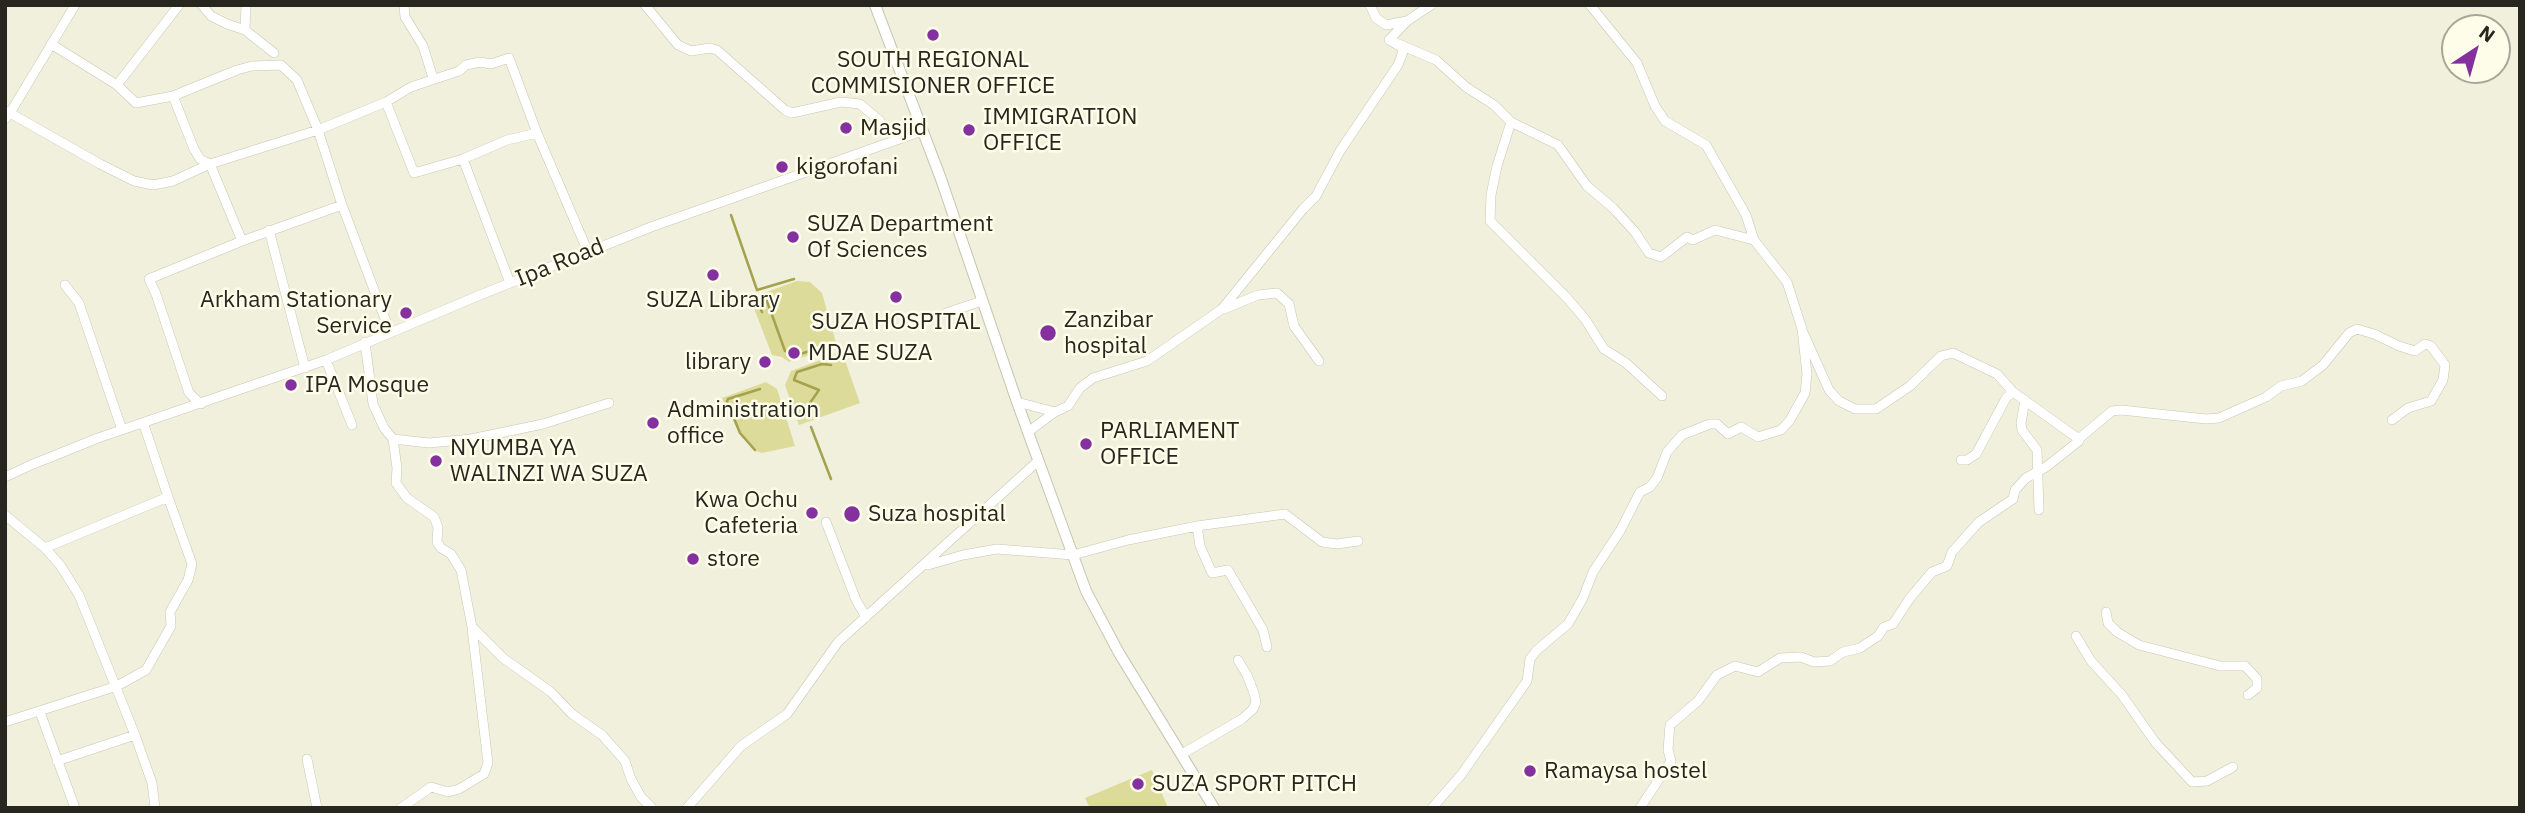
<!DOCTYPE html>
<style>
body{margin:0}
#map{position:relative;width:2525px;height:813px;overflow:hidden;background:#f0f0dc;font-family:"IBM Plex Sans",sans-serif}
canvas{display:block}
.frame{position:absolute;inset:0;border:7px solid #272720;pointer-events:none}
.north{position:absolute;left:2441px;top:14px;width:70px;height:70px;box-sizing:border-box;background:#fdfde9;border:2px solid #a7a799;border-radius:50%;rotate:36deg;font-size:19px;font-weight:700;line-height:28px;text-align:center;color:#272720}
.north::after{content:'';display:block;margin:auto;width:24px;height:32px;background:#85309f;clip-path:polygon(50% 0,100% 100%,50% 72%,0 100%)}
</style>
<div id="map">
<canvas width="2525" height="813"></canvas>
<div class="frame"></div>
<div class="north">N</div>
</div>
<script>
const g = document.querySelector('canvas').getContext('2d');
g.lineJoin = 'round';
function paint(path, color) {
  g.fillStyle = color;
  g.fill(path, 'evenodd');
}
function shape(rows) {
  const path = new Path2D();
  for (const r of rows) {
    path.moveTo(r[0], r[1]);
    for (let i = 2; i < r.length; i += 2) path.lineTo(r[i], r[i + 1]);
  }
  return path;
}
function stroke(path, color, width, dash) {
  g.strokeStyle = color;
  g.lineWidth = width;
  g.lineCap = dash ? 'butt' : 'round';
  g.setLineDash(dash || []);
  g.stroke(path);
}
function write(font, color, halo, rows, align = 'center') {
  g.font = font + ' "IBM Plex Sans",sans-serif';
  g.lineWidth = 5;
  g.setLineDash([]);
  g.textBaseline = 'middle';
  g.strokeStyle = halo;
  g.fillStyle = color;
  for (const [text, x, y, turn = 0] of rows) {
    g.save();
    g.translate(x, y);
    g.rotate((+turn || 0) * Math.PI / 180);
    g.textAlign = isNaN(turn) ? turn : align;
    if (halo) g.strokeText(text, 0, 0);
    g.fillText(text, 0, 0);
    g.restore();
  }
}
const green = shape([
 [797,281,810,282,822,293,837,346,789,362,782,357,772,355,750,298],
 [842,352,860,403,799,425,785,385,791,371],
 [766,382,777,389,795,446,762,453,753,450,739,433,722,398],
 [1152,770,1168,808,1090,808,1085,798]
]);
const stream = shape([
 [731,215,757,290,794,279],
 [762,312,759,305,767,301,785,351,794,356,829,345],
 [808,418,805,410,819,390,794,380,795,377,797,372,822,364,831,365],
 [811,427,831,479],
 [755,450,740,433,727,401,728,399,760,389]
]);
const minor = shape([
 [179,5,117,85,136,103,173,96,237,70,252,66,281,65,297,80,318,130,386,102,411,87,459,71,466,65,480,62,491,64,509,58,537,133,588,252],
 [202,5,211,16,227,24,245,30],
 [246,5,245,30,274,53],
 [404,5,405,17,423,46,433,78],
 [645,5,678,45,691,51,710,48,717,50,785,110,792,113,841,102,860,104,880,121],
 [1370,5,1376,18,1386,25,1407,21],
 [1590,5,1637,63,1655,106,1665,121,1706,145,1746,215,1754,240],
 [1389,40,1436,60,1466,87,1494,105,1511,122,1558,145,1587,186,1613,208,1635,232,1649,253,1661,257,1687,237,1693,240,1715,230,1754,240,1787,282,1802,329,1807,374,1805,393,1790,420,1781,430,1758,437,1741,427,1728,434,1717,424,1710,424,1682,435,1667,452,1657,478,1650,487,1640,492,1620,531,1593,572,1583,598,1568,624,1537,650,1530,659,1527,681,1461,775,1432,808],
 [51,44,117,85],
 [173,96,194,149,200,159,210,164,242,241],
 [386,102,414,173,463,159,510,283],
 [7,111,10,113,75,5],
 [5,119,10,113,100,164,134,181,153,185,173,181,210,164,318,130,342,205,242,241,149,279,156,294,189,393,201,404],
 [1511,122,1497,166,1491,195,1490,221,1567,298,1585,319,1604,349,1626,363,1662,396],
 [463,159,507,140,537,133],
 [342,205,390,332],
 [269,230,305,368],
 [65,285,79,303,122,430],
 [1224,309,1258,295,1277,293,1289,304,1294,326,1319,361],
 [946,313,982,301],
 [1802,330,1829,390,1839,401,1855,409,1876,409,1910,386,1941,356,1953,353,1997,374,2013,392,2076,437,2081,437,2112,411,2121,410,2206,419,2219,418,2266,397,2281,386,2302,381,2323,365,2349,333,2357,329,2374,334,2399,346,2415,351,2425,344,2431,346,2445,365,2443,380,2431,401,2408,408,2392,420],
 [365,342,373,404,384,428,393,439,397,468,396,483,407,498,434,517,438,527,437,542,441,548,451,554,461,570,472,627,503,658,551,692,572,714,602,735,625,761,631,779,641,797,652,808],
 [326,360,352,425],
 [2025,400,2021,423,2022,430,2037,450,2039,510],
 [1017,402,1055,412,1068,406,1080,388,1093,378,1147,361,1222,309,1303,209,1316,196,1340,151,1398,65,1404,49,1389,40,1407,21,1431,5],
 [1028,432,1055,412],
 [393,439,429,443,471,439,543,424,609,403],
 [1961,460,1967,460,1976,454,2006,398,2013,392],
 [5,477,31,465,98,438,326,360,480,295,651,227,922,131],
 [5,515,45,548,60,565,79,595,135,735,152,783,155,808],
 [826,522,856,600,866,617],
 [1197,526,1200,546,1212,573,1228,570,1263,630,1267,647],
 [45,548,168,497,144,425],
 [928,565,963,555,997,549,1073,555,1128,540,1197,526,1285,514,1322,542,1337,544,1358,541],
 [2106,612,2108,623,2117,632,2139,645,2220,666,2245,666,2257,679,2257,688,2248,695],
 [2076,636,2091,661,2122,695,2155,742,2192,782,2207,781,2233,767],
 [40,712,75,808],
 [5,722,117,686,146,670,171,626,170,612,188,580,192,564,168,497],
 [1182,754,1242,719,1253,709,1256,702,1254,693,1247,675,1238,660],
 [307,759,317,808],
 [57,761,135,735],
 [401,808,431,787,448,792,459,789,484,774,488,763,472,628],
 [687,808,741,746,787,714,838,642,1038,461],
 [1640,808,1671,761,1668,750,1670,725,1698,701,1717,675,1735,666,1758,672,1780,658,1801,657,1814,662,1830,661,1843,652,1860,648,1878,636,1884,627,1893,624,1910,598,1932,572,1947,566,1952,552,1979,522,2013,499,2015,490,2026,478,2046,467,2079,441]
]);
const major = shape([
 [875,5,941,179,1017,402,1086,591,1119,653,1214,808]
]);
const markers = [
 [933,35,7,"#85309f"],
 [846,128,7,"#85309f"],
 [969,130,7,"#85309f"],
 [782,167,7,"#85309f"],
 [793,237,7,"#85309f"],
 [713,275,7,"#85309f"],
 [896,297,7,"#85309f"],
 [406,313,7,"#85309f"],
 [1048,333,9,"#85309f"],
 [794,353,7,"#85309f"],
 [765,362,7,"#85309f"],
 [291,385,7,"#85309f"],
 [653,423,7,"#85309f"],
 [1086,444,7,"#85309f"],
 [436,461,7,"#85309f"],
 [812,513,7,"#85309f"],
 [852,514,9,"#85309f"],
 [693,559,7,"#85309f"],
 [1530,771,7,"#85309f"],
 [1138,784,7,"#85309f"]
];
const poiNames = [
 ["SOUTH REGIONAL",933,60,"center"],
 ["COMMISIONER OFFICE",933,86,"center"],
 ["IMMIGRATION",983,117],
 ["OFFICE",983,143],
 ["Masjid",860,128],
 ["kigorofani",796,167],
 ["SUZA Department",807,224],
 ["Of Sciences",807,250],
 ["Arkham Stationary",392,300,"right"],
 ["Service",392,326,"right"],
 ["SUZA Library",713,300,"center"],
 ["Zanzibar",1064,320],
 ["hospital",1064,346],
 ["SUZA HOSPITAL",896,322,"center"],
 ["MDAE SUZA",808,353],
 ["library",751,362,"right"],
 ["IPA Mosque",305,385],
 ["Administration",667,410],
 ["office",667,436],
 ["PARLIAMENT",1100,431],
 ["OFFICE",1100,457],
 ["NYUMBA YA",450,448],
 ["WALINZI WA SUZA",450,474],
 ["Kwa Ochu",798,500,"right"],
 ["Cafeteria",798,526,"right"],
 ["Suza hospital",868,514],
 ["store",707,559],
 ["Ramaysa hostel",1544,771],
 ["SUZA SPORT PITCH",1152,784]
];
const streetNames = [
 ["Ipa Road",560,263,-22]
];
paint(green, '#dcdb99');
stroke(stream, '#a5a24e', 2.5);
stroke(minor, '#c7c7b4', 10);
stroke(major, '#c7c7b4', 12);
stroke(minor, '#fff', 9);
stroke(major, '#fff', 10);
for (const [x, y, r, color] of markers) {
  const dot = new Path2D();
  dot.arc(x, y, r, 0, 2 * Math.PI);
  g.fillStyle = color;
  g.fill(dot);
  stroke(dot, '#fdfde9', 2.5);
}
write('23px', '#272720', '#fdfde9', poiNames, 'left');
write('23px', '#272720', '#fdfde9', streetNames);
</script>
